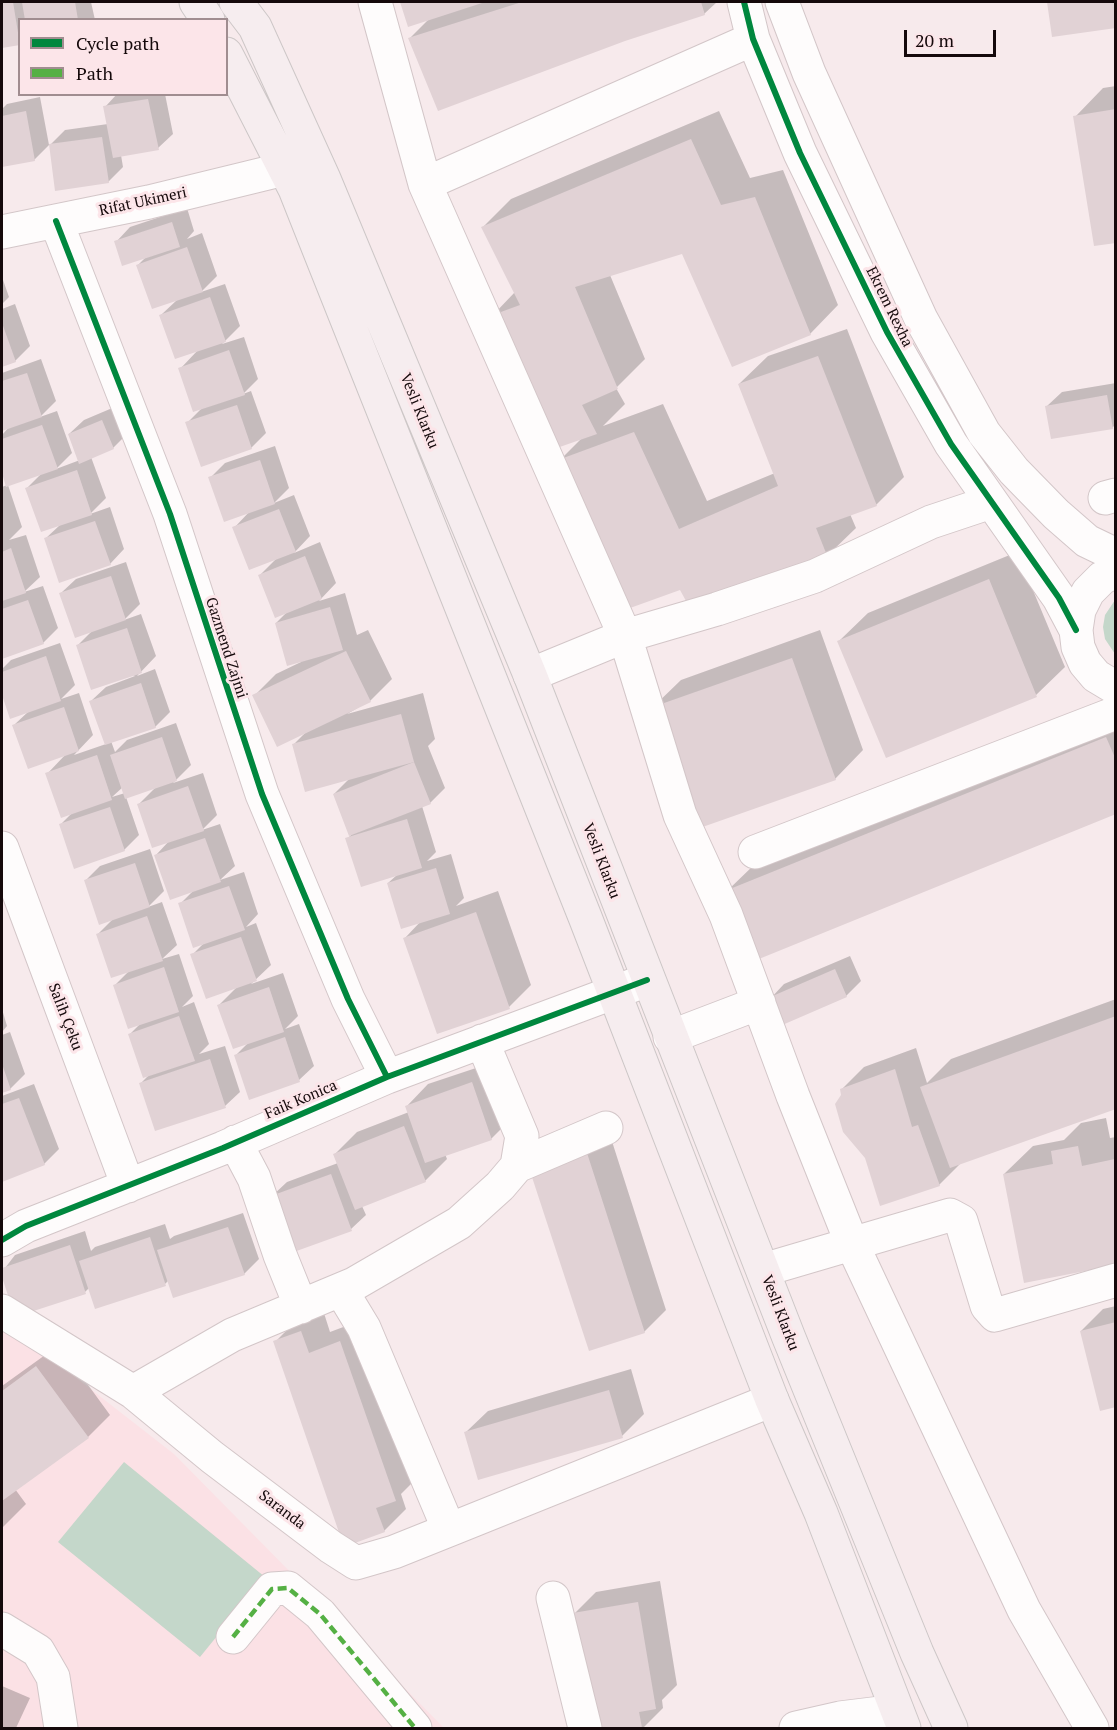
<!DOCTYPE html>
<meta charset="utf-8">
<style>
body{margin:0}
#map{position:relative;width:1117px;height:1730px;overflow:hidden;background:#f7eaec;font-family:"PT Serif",serif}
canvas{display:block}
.frame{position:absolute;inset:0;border:3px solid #15090b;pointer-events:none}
.legend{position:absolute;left:18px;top:18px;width:210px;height:78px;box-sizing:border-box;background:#fce5e9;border:2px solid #a08d90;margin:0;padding:8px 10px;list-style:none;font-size:18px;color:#15090b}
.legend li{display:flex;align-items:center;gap:12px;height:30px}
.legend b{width:30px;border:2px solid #a08d90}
.scale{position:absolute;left:904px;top:30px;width:92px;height:27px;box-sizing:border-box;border:3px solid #15090b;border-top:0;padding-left:8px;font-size:18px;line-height:21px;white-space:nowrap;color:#15090b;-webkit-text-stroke:4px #fce5e9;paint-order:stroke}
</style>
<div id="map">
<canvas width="1117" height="1730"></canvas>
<div class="frame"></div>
<ul class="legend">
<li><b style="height:8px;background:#00873e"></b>Cycle path</li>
<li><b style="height:8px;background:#55b044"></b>Path</li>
</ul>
<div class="scale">20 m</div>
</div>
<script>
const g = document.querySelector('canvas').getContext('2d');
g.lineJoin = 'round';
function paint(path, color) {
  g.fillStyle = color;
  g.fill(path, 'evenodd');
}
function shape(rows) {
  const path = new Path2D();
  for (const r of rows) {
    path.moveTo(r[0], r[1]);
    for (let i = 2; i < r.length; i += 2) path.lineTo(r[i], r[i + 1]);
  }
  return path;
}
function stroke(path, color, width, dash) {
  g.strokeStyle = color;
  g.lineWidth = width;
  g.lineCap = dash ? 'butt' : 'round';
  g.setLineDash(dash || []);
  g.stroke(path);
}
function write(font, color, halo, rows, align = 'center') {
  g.font = font + ' "PT Serif",serif';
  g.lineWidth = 6;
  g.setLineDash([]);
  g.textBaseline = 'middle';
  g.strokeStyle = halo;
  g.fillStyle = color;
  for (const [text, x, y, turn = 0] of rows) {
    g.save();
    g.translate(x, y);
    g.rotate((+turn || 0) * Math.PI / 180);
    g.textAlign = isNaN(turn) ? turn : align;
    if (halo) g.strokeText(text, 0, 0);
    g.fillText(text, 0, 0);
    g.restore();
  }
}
const built = shape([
 [2,1320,174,1454,444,1728,2,1728]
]);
const green = shape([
 [1115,600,1115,654,1105,639,1103,627,1105,615],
 [124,1462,265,1577,200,1657,58,1542]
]);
const shadow = shape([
 [2,2,91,2,95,20,20,20,20,43,2,46],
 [402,2,717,2,704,14,410,38,430,18,409,25],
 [1049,2,1116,2,1116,26,1054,35],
 [1116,86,1116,241,1075,117,1103,88],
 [117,94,165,94,173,134,158,148,121,155,123,167,108,182,50,145,65,130,108,124,105,107],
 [40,97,49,145,34,160,2,166,2,109,7,104],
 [719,111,750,178,783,170,838,305,810,334,683,252,610,275,645,359,616,388,625,404,603,426,663,404,707,501,775,473,739,384,768,356,847,329,904,477,876,505,850,514,856,528,827,556,681,588,560,460,582,438,492,316,515,292,483,227,511,199],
 [187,208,194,231,187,239,202,233,217,276,201,292,225,284,240,326,222,344,244,337,258,379,243,394,251,391,266,433,251,448,187,423,202,408,180,369,198,350,161,315,178,299,138,265,146,257,116,242,130,227],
 [2,277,9,297,2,304],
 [15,304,30,346,15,361,2,365,2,309],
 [41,359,56,401,40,417,57,411,72,453,56,469,80,460,69,434,84,420,117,406,128,433,113,448,91,457,106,498,90,514,110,507,124,549,110,564,45,539,61,524,27,488,42,473,8,485,22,527,9,540,26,535,40,577,24,592,43,586,58,628,43,643,2,657,2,487,7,485,2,469,2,435,9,427,2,429,2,373],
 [1116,383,1116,424,1112,428,1047,406,1062,392],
 [275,446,289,488,274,503,294,495,310,536,294,553,320,542,336,583,319,601,345,593,357,635,368,630,392,679,370,701,347,714,423,693,435,739,428,746,445,788,430,803,422,806,436,852,427,861,451,854,464,898,456,906,498,891,531,985,509,1007,438,1032,405,938,421,921,388,883,398,874,347,839,351,835,334,794,351,777,293,745,306,732,254,696,276,674,301,662,276,623,288,611,260,575,277,558,234,528,250,511,210,478,225,463],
 [1017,552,1065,667,1036,695,839,641,868,613],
 [126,562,140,604,124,620,141,614,156,656,137,676,155,669,170,712,155,727,111,741,115,752,127,740,176,723,191,765,173,783,203,773,217,815,202,830,220,824,235,866,220,880,244,872,258,914,246,927,256,923,271,965,251,984,283,973,298,1016,285,1029,299,1024,314,1066,299,1080,235,1056,249,1042,219,1005,238,986,192,955,204,943,180,904,194,890,156,855,170,840,139,804,156,787,126,797,139,835,124,850,60,825,73,812,47,774,66,754,14,725,29,711,11,717,2,690,2,669,11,660,60,643,75,685,61,699,79,693,93,735,74,755,106,744,91,701,106,687,135,676,77,646,93,630,61,593,76,579],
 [123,787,125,793,112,797],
 [820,630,863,750,835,779,652,708,681,680],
 [1116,717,1116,813,727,891,756,863],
 [150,849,164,891,148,907,162,902,177,945,162,959,179,954,193,996,182,1007,194,1002,209,1044,199,1054,225,1046,240,1092,225,1106,141,1083,149,1075,130,1034,141,1023,115,985,130,970,98,934,114,918,85,881,100,866],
 [850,956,861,981,846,996,770,999,784,984],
 [1116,999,1116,1107,962,1162,939,1185,866,1158,842,1089,864,1067,916,1048,927,1083,951,1059],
 [2,1009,7,1026,2,1032],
 [10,1032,25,1074,10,1089,2,1091,2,1035],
 [494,1062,513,1117,491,1139,445,1154,447,1159,425,1181,362,1206,366,1215,351,1229,272,1196,287,1182,338,1163,335,1154,357,1132,409,1112,407,1106,428,1084],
 [34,1084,59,1149,44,1164,2,1180,2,1096],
 [1106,1118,1110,1138,1116,1137,1116,1263,1004,1174,1033,1146,1064,1140,1081,1123],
 [609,1132,666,1310,644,1332,532,1172],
 [243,1213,259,1259,244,1274,169,1280,165,1284,89,1288,85,1292,16,1315,2,1272,15,1255,85,1231,91,1251,95,1247,165,1224,170,1239,174,1236],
 [1116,1306,1116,1405,1081,1331,1103,1309],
 [323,1310,330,1332,362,1320,417,1478,401,1494,406,1509,384,1531,275,1342,297,1320],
 [59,1345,110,1415,88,1437,15,1489,26,1504,2,1528,2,1386],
 [631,1369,644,1414,622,1436,466,1432,488,1411],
 [660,1581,677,1685,662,1700,663,1708,643,1728,594,1728,574,1614,596,1592],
 [2,1686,30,1698,16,1728,2,1728]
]);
const building = shape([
 [2,2,13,2,20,45,2,48],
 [22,2,75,2,78,20,25,20],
 [400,2,485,2,408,27],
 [522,2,701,2,705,15,625,41,438,111,408,38],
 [1047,2,1116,2,1116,28,1052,37],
 [148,99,159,150,113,158,103,106],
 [1116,109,1116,243,1094,246,1073,116],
 [26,111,35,161,2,167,2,116],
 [102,137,109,183,55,191,49,144],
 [691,139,721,205,755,197,811,335,732,367,682,254,575,287,618,389,582,405,597,434,551,450,490,316,520,305,481,227],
 [172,222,180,247,122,266,114,241],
 [187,247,203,292,152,309,136,265],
 [210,297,226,342,175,359,159,315],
 [2,323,16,362,2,367],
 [229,350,245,395,193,412,178,368],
 [818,356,877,506,816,528,828,558,691,610,680,590,619,612,558,460,634,432,679,529,778,486,738,384],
 [27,373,42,417,2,431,2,381],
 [1107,395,1113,429,1051,439,1045,406],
 [237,405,252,449,201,467,185,422],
 [102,420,114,449,79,464,68,434],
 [42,425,58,469,6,487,2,473,2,439],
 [260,460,275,504,224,522,208,477],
 [77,470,92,515,41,532,25,488],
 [279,509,296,552,249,570,232,527],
 [95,521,111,565,59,583,44,538],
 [11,548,26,593,2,601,2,552],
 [305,556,322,599,275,618,258,575],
 [111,576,126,620,75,638,59,593],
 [989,579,1037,697,886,758,837,641],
 [28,600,44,644,2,659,2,609],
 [330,607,343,650,287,666,275,623],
 [127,628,142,673,91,690,76,645],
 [346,651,371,702,277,747,252,695],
 [46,656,61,701,10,719,2,695,2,672],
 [792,658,836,780,694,830,650,708],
 [141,683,156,728,105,745,89,701],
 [64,707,79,751,28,769,12,725],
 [401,714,414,762,431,804,349,836,333,794,414,762,305,792,292,744],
 [162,737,177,781,125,799,110,755],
 [1106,737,1116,760,1116,814,754,961,725,891],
 [97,755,112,800,61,818,45,773],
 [188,786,204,831,152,848,137,804],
 [110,807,125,851,74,869,59,824],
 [407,819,422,868,361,887,345,838],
 [205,838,221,882,170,900,154,855],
 [135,863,150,907,99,925,84,880],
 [436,868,450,914,401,929,387,883],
 [229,886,245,930,193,948,178,903],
 [476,912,510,1009,437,1034,403,938],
 [147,916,163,961,111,978,96,934],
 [241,937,257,981,206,999,190,954],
 [164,967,179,1012,128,1029,113,985],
 [835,969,847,997,780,1026,768,998],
 [269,987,284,1032,233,1049,217,1005],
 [179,1016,195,1061,143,1078,128,1034],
 [1116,1016,1116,1109,950,1168,920,1087],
 [285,1037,300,1082,249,1100,234,1055],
 [210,1059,226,1108,155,1131,139,1083],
 [2,1064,11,1090,2,1093],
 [895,1069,912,1127,918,1125,940,1186,880,1206,865,1158,843,1132,835,1104,841,1095,840,1089],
 [472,1082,492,1140,425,1163,405,1106],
 [19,1098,45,1165,2,1182,2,1104],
 [404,1126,426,1182,355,1210,333,1154],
 [1078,1146,1082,1166,1115,1159,1116,1265,1024,1283,1003,1174,1053,1164,1051,1151],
 [587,1153,645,1333,589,1351,530,1171],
 [331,1174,352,1231,291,1253,271,1196],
 [228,1227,245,1275,173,1298,157,1250],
 [150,1237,166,1286,95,1309,79,1261],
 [70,1245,86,1294,15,1317,2,1277,2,1268],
 [1116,1322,1116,1407,1100,1411,1080,1331],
 [301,1331,309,1353,340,1341,396,1501,376,1508,385,1532,344,1547,273,1341],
 [36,1366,89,1438,2,1501,2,1391],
 [609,1390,623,1438,478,1480,464,1432],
 [638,1602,656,1709,639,1712,642,1728,592,1728,573,1613]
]);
const minor = shape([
 [375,2,425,184,625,636,680,815,726,915,793,1096,852,1244,1024,1610,1092,1728],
 [744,2,753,39,800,153,887,332,951,444,1059,598,1076,630],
 [782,2,809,73,921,319,984,433,1014,471,1056,514,1087,541,1116,555],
 [425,184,753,39],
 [56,221,170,514,262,794,348,999,387,1077],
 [2,232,149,202,313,162],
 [1105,498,1116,495],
 [1116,571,1102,578,1088,592,1079,610,1076,630,1078,647,1085,663,1096,676,1116,688],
 [530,675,625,636,717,609,815,576,931,522,991,502],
 [2,848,128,1186],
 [755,852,1116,713],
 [670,1037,759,1003],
 [235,1142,254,1178,280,1255,301,1307],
 [517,1166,606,1128],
 [2,1240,26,1226,223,1148,387,1077,647,980],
 [763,1270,950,1215,961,1221,987,1306,995,1315,1116,1280],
 [341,1290,364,1328,449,1530,772,1400],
 [2,1311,133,1392,212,1457,331,1547,356,1563,394,1552,449,1530],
 [133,1392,232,1335,354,1284,459,1223,500,1186,517,1166,522,1136,482,1041],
 [553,1598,585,1728],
 [2,1629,38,1651,53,1677,61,1728],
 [233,1637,272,1589,288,1588,320,1614,415,1728],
 [796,1728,840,1718,897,1711]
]);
const major = shape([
 [196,2,208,20],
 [236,2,255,27,324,179,530,675,789,1338,917,1653,951,1728],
 [226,54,295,189,320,252,585,917,772,1400,821,1513,904,1728]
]);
const quiet = shape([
 [233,1637,272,1589,288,1588,320,1614,415,1728]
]);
const cycleway = shape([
 [744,2,753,39,800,153,887,332,951,444,1059,598,1076,630],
 [56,221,170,514,262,794,348,999,387,1077],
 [2,1240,26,1226,223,1148,387,1077,647,980]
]);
const streetNames = [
 ["Rifat Ukimeri",143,202,-12],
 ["Ekrem Rexha",889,307,64],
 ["Vesli Klarku",419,411,68],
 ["Gazmend Zajmi",226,648,72],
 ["Vesli Klarku",601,861,69],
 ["Salih Çeku",65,1017,69],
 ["Faik Konica",301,1100,-23],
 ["Vesli Klarku",780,1313,69],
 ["Saranda",282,1510,37]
];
paint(built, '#fbe1e5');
paint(green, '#c4d7ca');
paint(shadow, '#0003');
paint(building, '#e1d2d5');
stroke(minor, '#d3c6c8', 35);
stroke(major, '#cdc7c7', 35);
stroke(minor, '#fefcfc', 33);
stroke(major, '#f6edef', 33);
stroke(quiet, '#55b044', 4.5, [9, 4.5]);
stroke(cycleway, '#00873e', 6);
write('15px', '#15090b', '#fce5e9', streetNames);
</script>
